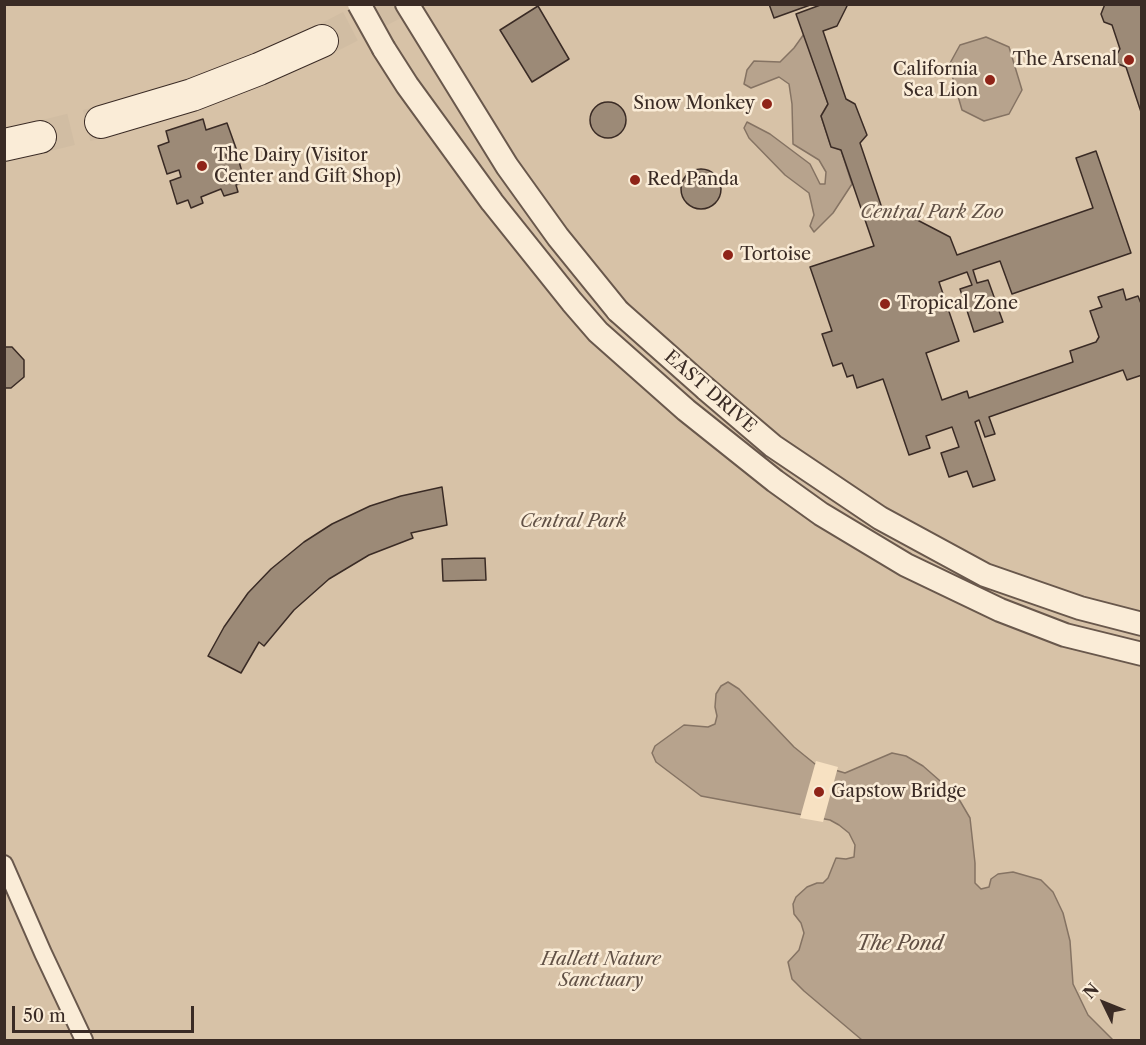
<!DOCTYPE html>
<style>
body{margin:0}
#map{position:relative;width:1146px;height:1045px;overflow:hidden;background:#f7e1c2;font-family:"Libre Caslon Text",serif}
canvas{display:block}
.frame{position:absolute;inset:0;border:6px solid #3a2b25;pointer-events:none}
.north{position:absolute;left:1074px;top:973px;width:60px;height:60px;-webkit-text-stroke:4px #faecd7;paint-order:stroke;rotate:313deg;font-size:16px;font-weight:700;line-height:24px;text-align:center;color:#3a2b25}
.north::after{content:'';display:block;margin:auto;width:21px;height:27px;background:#3a2b25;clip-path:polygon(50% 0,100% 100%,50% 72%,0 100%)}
.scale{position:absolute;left:12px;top:1006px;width:182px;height:27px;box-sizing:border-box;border:3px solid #3a2b25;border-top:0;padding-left:8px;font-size:18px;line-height:21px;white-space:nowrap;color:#3a2b25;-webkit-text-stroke:4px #faecd7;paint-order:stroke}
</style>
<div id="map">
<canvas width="1146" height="1045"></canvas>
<div class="frame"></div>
<div class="north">N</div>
<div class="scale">50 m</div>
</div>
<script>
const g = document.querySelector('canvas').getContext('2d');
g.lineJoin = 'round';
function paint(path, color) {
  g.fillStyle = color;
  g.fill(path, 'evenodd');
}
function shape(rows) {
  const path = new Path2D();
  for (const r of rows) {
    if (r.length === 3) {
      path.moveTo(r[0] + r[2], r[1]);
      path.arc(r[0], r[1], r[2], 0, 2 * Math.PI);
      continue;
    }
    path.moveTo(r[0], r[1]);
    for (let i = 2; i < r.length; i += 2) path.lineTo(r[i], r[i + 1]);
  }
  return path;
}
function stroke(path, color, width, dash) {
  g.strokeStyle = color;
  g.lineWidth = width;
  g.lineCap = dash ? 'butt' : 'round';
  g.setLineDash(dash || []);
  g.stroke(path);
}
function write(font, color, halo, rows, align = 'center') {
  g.font = font + ' "Libre Caslon Text",serif';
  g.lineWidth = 5;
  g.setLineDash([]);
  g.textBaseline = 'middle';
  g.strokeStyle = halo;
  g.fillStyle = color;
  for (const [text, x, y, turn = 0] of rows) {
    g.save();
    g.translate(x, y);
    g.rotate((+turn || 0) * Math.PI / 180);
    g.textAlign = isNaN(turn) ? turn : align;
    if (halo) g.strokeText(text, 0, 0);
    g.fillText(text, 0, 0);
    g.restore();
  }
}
const green = shape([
 [5,5,1141,5,1141,1040,5,1040]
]);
const water = shape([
 [804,34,828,104,821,116,831,146,841,150,852,184,833,213,814,232,810,226,814,215,809,193,785,175,749,138,744,128,747,122,770,134,810,164,820,184,825,184,826,172,819,160,793,144,792,104,789,84,779,77,751,88,744,84,747,70,754,61,780,62,794,48,804,34],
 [986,37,1009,47,1022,90,1009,114,984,121,962,110,949,65,960,45,986,37],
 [728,682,739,689,794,747,815,764,845,773,892,753,906,756,923,766,947,787,960,801,970,818,975,863,975,883,981,889,989,887,991,879,998,874,1013,872,1041,880,1053,892,1063,913,1070,941,1073,984,1088,1015,1113,1040,862,1040,804,991,792,979,788,962,799,950,804,933,801,923,794,914,793,904,796,897,807,887,817,883,823,883,828,878,836,858,846,859,854,857,855,845,849,833,839,825,830,820,701,796,656,762,652,753,655,746,684,725,708,727,715,724,717,716,715,707,716,694,721,686,728,682]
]);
const pier = shape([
 [816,761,838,767,823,822,800,818]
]);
const building = shape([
 [769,4,813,4,774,18,769,4],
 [823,4,848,4,837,26,823,31,846,99,855,104,867,135,860,143,885,217,900,211,950,237,957,255,1093,208,1076,158,1096,151,1131,253,1012,294,1000,261,973,270,977,283,988,280,1003,322,974,332,960,289,972,285,967,272,939,282,959,341,926,353,942,400,967,391,969,398,1073,362,1070,351,1096,342,1099,337,1090,311,1102,307,1098,297,1123,289,1126,300,1138,296,1142,306,1142,375,1127,380,1123,370,989,417,995,434,985,437,979,420,975,422,995,480,973,487,967,471,949,477,941,453,959,447,952,427,926,436,930,448,909,455,883,379,857,388,853,375,847,377,842,363,833,366,822,334,832,331,810,267,874,246,841,150,831,147,821,116,828,104,796,14,823,4],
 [1105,4,1142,4,1142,115,1126,67,1118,64,1116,56,1120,49,1112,25,1104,22,1101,14,1105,4],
 [538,6,569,59,532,82,500,30,538,6],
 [608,120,18],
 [203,119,206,130,227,123,237,151,226,155,228,162,238,158,245,182,236,185,238,192,224,196,221,189,201,197,203,203,191,208,188,200,177,204,170,181,181,177,179,170,167,174,158,146,169,142,166,131,203,119],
 [701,189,20],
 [4,347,12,347,24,360,24,377,11,388,4,388,4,347],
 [442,487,447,525,411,533,413,538,369,555,329,579,294,610,264,646,259,642,241,673,208,656,224,627,248,593,271,569,304,542,332,524,370,506,401,496,442,487],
 [485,558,486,580,443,581,442,559,485,558]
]);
const secondaryTunnel = shape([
 [322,41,393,4],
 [40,137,101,122]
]);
const pedestrian = shape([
 [4,864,43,953,84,1040]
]);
const minor = shape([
 [407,4,507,166,558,237,618,311],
 [384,49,407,85,492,202,572,302,598,332,686,410,775,481,821,514,906,565,1000,610,1065,635,1142,654],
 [706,389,773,446,880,518,985,575,1080,608,1142,624]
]);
const secondary = shape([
 [101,122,192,95,259,69,322,41],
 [4,145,40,137]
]);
const minorBridge = shape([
 [359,4,384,49],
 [618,311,706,389]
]);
const markers = [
 [1129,60,6,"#8f2418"],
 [990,80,6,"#8f2418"],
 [767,104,6,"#8f2418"],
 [202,166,6,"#8f2418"],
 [635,180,6,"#8f2418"],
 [728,255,6,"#8f2418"],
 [885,304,6,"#8f2418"],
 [819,792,6,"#8f2418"]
];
const poiNames = [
 ["The Arsenal",1117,60,"right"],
 ["California",978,70,"right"],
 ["Sea Lion",978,91,"right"],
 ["Snow Monkey",755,104,"right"],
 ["The Dairy (Visitor",214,156],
 ["Center and Gift Shop)",214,177],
 ["Red Panda",647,180],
 ["Tortoise",740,255],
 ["Tropical Zone",897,304],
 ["Gapstow Bridge",831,792]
];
const parkNames = [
 ["Central Park Zoo",932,213],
 ["Central Park",573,522],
 ["Hallett Nature",601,960],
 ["Sanctuary",601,981]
];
const streetNames = [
 ["EAST DRIVE",710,392,41]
];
const waterNames = [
 ["The Pond",900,944]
];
paint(green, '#d7c2a7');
paint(water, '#b7a38d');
stroke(water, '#857363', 1.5);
paint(pier, '#f7e1c2');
paint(building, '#9c8a77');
stroke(building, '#3a2b25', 1.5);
stroke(secondaryTunnel, '#d1bda3', 32, [32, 16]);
stroke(pedestrian, '#69584c', 20);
stroke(minor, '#69584c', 26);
stroke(secondary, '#3a2b25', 34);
stroke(pedestrian, '#faecd7', 16);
stroke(minor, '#faecd7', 22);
stroke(secondary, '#faecd7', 32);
stroke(minorBridge, '#69584c', 26, []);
stroke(minorBridge, '#faecd7', 22);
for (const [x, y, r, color] of markers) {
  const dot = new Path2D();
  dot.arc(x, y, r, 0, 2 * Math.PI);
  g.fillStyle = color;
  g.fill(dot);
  stroke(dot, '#faecd7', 2);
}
write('18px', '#3a2b25', '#faecd7', poiNames, 'left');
write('italic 18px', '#615146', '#faecd7', parkNames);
write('18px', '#3a2b25', '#faecd7', streetNames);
write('italic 20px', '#604f44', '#faecd7', waterNames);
</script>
